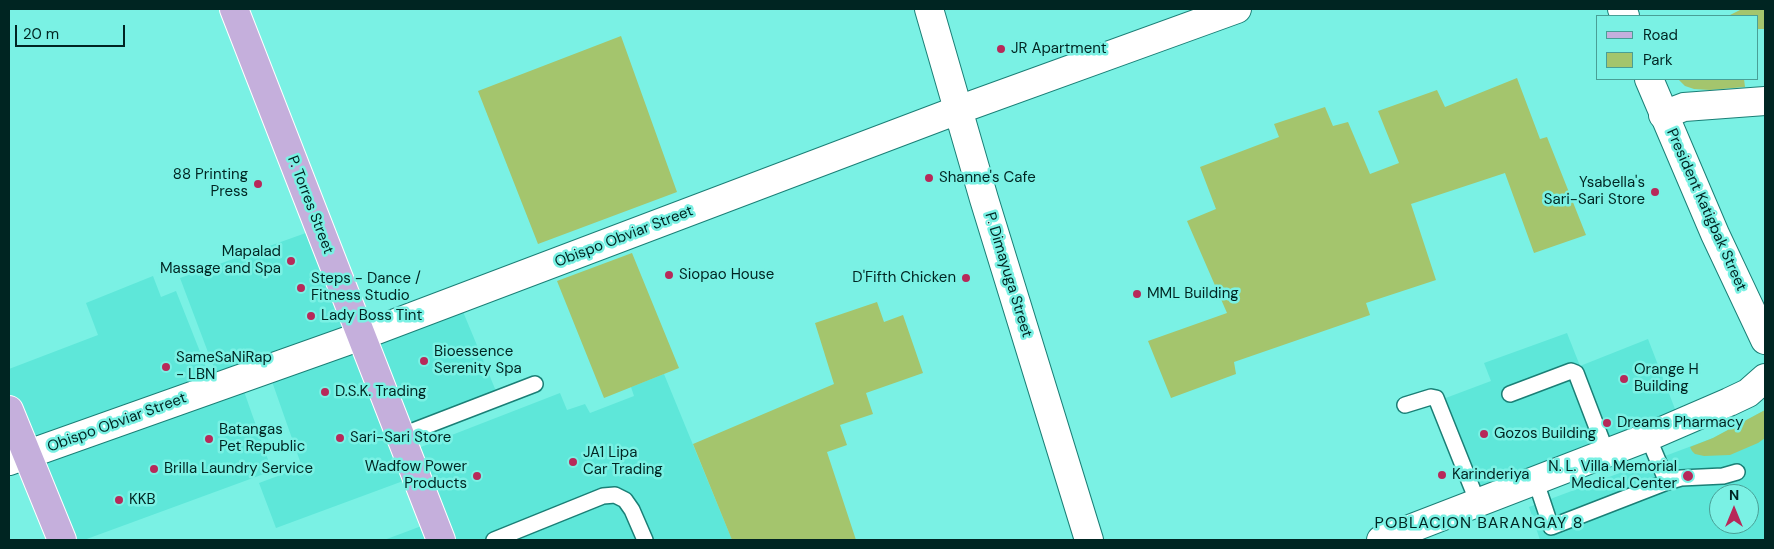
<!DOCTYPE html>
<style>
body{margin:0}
#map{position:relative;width:1774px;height:549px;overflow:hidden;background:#7af1e4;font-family:"DM Sans",sans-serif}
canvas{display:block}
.frame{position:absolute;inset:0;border:10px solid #002522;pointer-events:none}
.legend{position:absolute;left:1596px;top:15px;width:162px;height:65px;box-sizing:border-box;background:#7af1e4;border:1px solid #499f96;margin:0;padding:6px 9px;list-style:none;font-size:15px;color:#002522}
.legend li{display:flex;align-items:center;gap:10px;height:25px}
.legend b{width:25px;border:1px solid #499f96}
.north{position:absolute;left:1709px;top:484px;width:50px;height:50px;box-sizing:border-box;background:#7af1e4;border:1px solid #499f96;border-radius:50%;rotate:0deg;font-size:14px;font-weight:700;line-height:20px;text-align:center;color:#002522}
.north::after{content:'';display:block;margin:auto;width:18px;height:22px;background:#b72959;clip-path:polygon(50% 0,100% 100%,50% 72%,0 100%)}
.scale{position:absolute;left:15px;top:25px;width:110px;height:22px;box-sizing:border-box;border:2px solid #002522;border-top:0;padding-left:6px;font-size:15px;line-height:18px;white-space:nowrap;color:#002522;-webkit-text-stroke:4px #7af1e4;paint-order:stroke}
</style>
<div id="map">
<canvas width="1774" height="549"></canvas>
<div class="frame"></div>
<ul class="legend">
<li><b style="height:6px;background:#c5afdc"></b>Road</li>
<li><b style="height:14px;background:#a4c56d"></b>Park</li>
</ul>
<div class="north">N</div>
<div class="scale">20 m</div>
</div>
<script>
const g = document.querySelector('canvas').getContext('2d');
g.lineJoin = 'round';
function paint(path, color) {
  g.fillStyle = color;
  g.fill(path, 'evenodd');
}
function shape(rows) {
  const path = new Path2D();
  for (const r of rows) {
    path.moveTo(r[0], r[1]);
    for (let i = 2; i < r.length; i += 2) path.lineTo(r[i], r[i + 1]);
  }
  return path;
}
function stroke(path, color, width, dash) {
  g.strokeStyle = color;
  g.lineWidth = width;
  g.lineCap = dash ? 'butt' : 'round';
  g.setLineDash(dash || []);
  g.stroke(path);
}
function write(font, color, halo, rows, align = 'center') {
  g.font = font + ' "DM Sans",sans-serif';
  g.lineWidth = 5;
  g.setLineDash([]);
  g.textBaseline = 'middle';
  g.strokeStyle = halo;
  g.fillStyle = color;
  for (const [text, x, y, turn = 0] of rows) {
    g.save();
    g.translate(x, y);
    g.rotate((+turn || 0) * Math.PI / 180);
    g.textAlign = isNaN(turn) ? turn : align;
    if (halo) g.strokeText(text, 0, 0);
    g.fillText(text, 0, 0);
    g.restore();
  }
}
const built = shape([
 [317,229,358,335,220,384,180,278],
 [153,276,161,297,176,291,214,387,29,453,9,404,9,369,98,335,86,303],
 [459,302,498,396,401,434,363,338],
 [1567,333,1580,366,1648,339,1680,422,1483,500,1443,399,1491,381,1484,363],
 [360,339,414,477,276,528,259,483,302,467,268,370],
 [664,374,732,540,443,540,408,452,560,393,567,410,585,404,590,413,634,396,631,387],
 [240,380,272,471,84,540,63,540,30,456],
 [1765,410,1765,540,1540,540,1529,507,1713,438],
 [1719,494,1749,494,1749,524,1719,524],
 [432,522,439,540,384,540,403,533]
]);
const green = shape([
 [1742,9,1765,9,1765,29,1758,29,1758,16,1728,16],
 [621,36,677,192,538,244,478,91],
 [1517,78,1540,139,1547,137,1586,235,1534,253,1505,173,1411,204,1436,280,1366,303,1370,315,1234,362,1236,374,1171,398,1148,341,1227,313,1187,221,1216,209,1200,167,1279,137,1274,124,1325,107,1333,126,1348,122,1370,174,1399,163,1378,111,1437,90,1445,107],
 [1678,79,1744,79,1745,87,1710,90,1694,89,1685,86],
 [632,253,679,368,604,398,557,281],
 [877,302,884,322,903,315,923,373,866,393,873,414,840,425,847,445,827,452,856,540,732,540,693,444,834,384,815,323],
 [1765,410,1765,438,1758,443,1730,455,1704,456,1695,454,1692,451,1690,447,1713,438]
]);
const service = shape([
 [1510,394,1571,371,1576,373,1607,454],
 [1405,405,1431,397,1436,398,1478,503],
 [400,436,535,384],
 [1648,437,1667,482],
 [1536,482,1551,527,1667,482,1681,478,1723,476,1737,472],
 [494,540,603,496,615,495,625,500,632,510,645,540]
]);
const minor = shape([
 [929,9,984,199,1089,540],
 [1663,115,1684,107,1765,101],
 [361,336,958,110,1237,9]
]);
const tertiary = shape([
 [1622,9,1625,16],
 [1649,79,1715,234,1765,340],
 [9,461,361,336],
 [1381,540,1648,437,1729,402,1748,393,1765,378]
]);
const primary = shape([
 [234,9,441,540],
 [9,410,62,540]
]);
const markers = [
 [1001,49,5,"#b72959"],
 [929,178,5,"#b72959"],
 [258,184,5,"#b72959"],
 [1655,192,5,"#b72959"],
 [291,261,5,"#b72959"],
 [669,275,5,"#b72959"],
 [966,278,5,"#b72959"],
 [301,288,5,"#b72959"],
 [1137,294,5,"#b72959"],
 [311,316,5,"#b72959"],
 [424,361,5,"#b72959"],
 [166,367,5,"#b72959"],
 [1624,379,5,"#b72959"],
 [325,392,5,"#b72959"],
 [1607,423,5,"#b72959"],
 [1484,434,5,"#b72959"],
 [340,438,5,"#b72959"],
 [209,439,5,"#b72959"],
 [573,462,5,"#b72959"],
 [154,469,5,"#b72959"],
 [1442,475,5,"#b72959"],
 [477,476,5,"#b72959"],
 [1688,476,6,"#b72959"],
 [119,500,5,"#b72959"]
];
const poiNames = [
 ["JR Apartment",1011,49],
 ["88 Printing",248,175,"right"],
 ["Press",248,192,"right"],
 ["Shanne's Cafe",939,178],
 ["Ysabella's",1645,183,"right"],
 ["Sari-Sari Store",1645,200,"right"],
 ["Mapalad",281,252,"right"],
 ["Massage and Spa",281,269,"right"],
 ["Siopao House",679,275],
 ["D'Fifth Chicken",956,278,"right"],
 ["Steps - Dance /",311,279],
 ["Fitness Studio",311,296],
 ["MML Building",1147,294],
 ["Lady Boss Tint",321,316],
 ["Bioessence",434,352],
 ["Serenity Spa",434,369],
 ["SameSaNiRap",176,358],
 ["- LBN",176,375],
 ["Orange H",1634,370],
 ["Building",1634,387],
 ["D.S.K. Trading",335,392],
 ["Dreams Pharmacy",1617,423],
 ["Batangas",219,430],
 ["Pet Republic",219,447],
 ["Gozos Building",1494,434],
 ["Sari-Sari Store",350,438],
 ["JA1 Lipa",583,453],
 ["Car Trading",583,470],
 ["Wadfow Power",467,467,"right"],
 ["Products",467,484,"right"],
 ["N. L. Villa Memorial",1677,467,"right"],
 ["Medical Center",1677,484,"right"],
 ["Brilla Laundry Service",164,469],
 ["Karinderiya",1452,475],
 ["KKB",129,500]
];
const streetNames = [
 ["P. Torres Street",310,205,69],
 ["President Katigbak Street",1706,210,66],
 ["Obispo Obviar Street",624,237,-21],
 ["P. Dimayuga Street",1008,275,73],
 ["Obispo Obviar Street",117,423,-20]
];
const neighbourhoodNames = [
 ["POBLACION BARANGAY 8",1479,524]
];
paint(built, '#5ee7d9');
paint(green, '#a4c56d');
stroke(service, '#1a7f76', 18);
stroke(minor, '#1a7f76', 30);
stroke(tertiary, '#1a7f76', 30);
stroke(primary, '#fff', 30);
stroke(service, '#fff', 15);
stroke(minor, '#fff', 28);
stroke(tertiary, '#fff', 28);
stroke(primary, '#c5afdc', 28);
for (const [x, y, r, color] of markers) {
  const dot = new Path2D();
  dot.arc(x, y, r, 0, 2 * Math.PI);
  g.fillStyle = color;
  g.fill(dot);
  stroke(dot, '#7af1e4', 2);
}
write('15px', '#002522', '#7af1e4', poiNames, 'left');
write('15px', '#002522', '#7af1e4', streetNames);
g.letterSpacing = '1px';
write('16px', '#002522', '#7af1e4', neighbourhoodNames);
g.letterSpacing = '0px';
</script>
